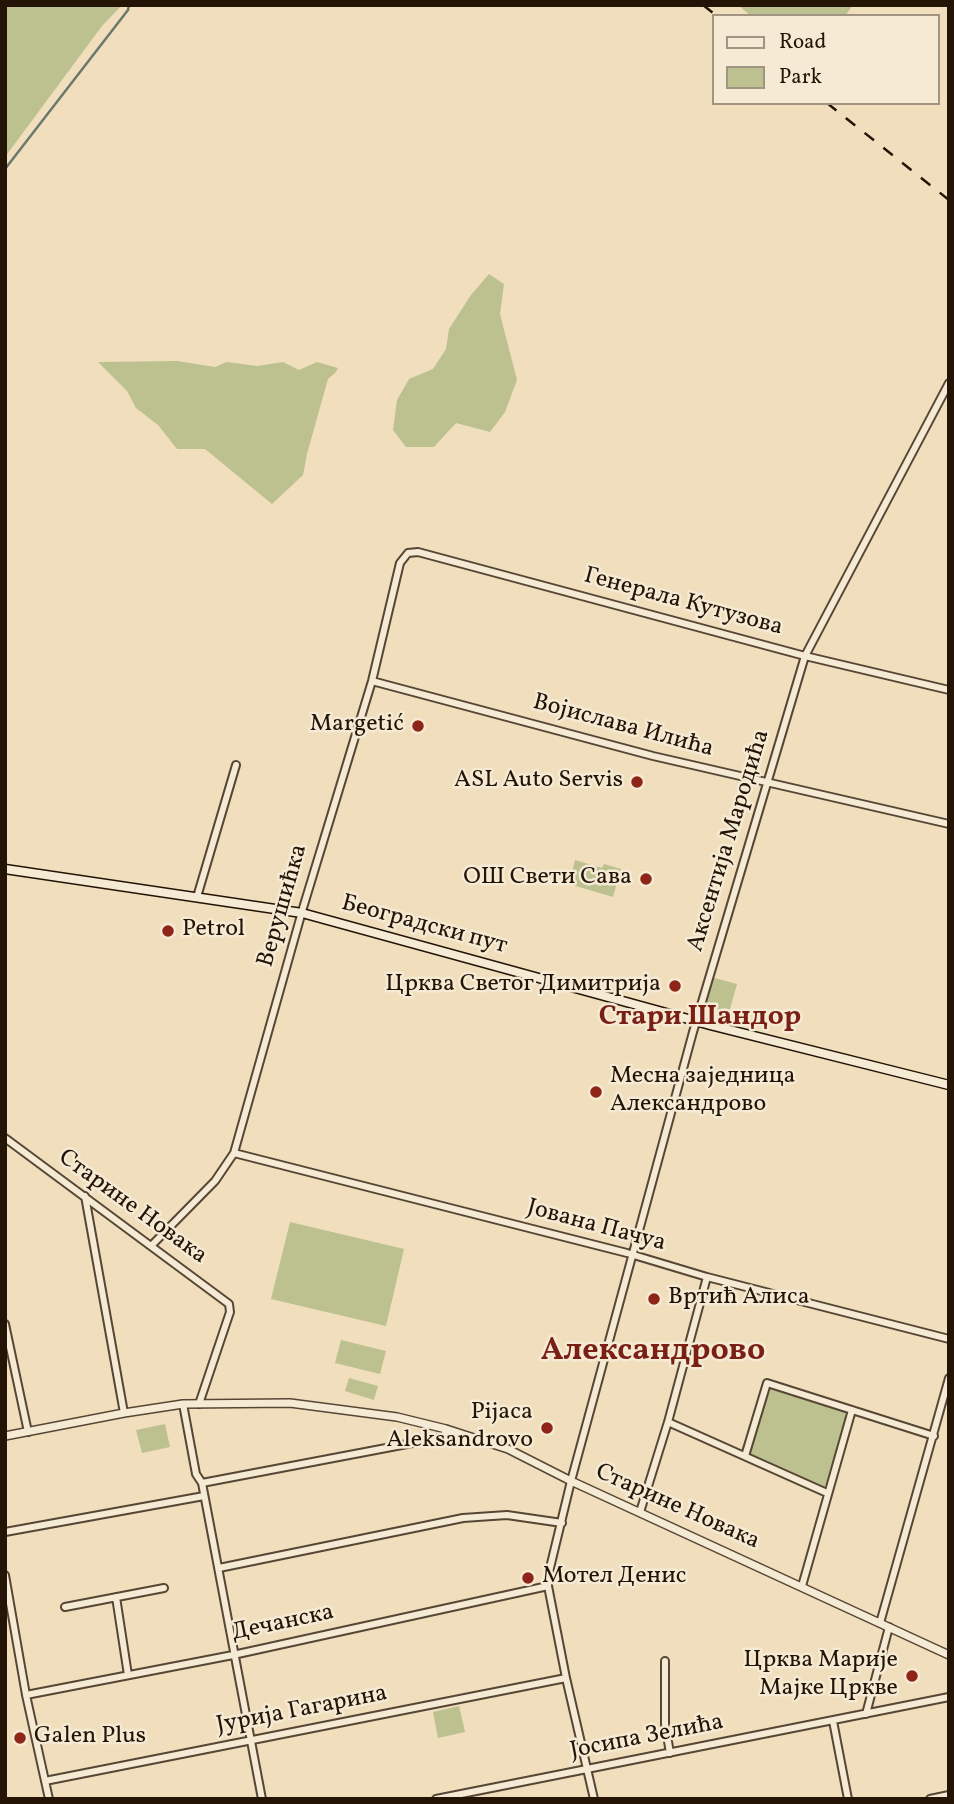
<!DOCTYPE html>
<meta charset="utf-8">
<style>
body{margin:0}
#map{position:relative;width:954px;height:1804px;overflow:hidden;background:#f0debd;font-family:Vollkorn,serif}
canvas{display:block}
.frame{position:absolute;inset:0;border:7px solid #241406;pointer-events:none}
.legend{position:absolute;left:712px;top:14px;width:228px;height:91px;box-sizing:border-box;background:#f5ead4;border:2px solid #a19482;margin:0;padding:9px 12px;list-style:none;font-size:21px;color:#241406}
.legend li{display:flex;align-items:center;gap:14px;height:35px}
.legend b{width:35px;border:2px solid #a19482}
</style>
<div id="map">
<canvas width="954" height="1804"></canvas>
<div class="frame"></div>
<ul class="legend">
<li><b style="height:9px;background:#f5ead4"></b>Road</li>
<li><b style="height:19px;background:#bcc18f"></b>Park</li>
</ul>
</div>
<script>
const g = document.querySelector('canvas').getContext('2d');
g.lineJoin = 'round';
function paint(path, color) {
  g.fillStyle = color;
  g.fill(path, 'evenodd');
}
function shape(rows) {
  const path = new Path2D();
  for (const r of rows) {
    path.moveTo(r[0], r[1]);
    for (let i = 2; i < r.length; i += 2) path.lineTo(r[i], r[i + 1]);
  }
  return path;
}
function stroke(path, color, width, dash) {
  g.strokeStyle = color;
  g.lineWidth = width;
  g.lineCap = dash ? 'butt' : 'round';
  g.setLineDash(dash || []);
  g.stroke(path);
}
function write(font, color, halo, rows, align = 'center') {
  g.font = font + ' Vollkorn,serif';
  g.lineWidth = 5;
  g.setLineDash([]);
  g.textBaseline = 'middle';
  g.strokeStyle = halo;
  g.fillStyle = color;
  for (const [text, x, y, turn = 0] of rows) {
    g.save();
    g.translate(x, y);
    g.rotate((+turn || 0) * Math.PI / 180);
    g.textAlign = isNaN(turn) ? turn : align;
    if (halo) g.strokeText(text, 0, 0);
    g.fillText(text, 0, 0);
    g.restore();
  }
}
const green = shape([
 [5,5,122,5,102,26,5,157],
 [738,5,853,5,845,16,751,16],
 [489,274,504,284,500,314,517,380,505,412,490,432,456,423,434,447,406,447,393,430,397,400,409,379,433,369,446,349,449,329,471,295],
 [177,361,215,367,227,362,257,366,283,362,299,370,317,362,338,368,336,372,328,379,307,454,303,475,272,504,205,449,177,449,158,425,136,408,127,391,98,362],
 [575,860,602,868,604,864,621,869,613,897,569,884],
 [711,977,737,984,729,1012,704,1005],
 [290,1222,404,1249,386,1326,271,1299],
 [341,1340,386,1351,380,1374,335,1363],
 [349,1378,378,1386,374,1400,345,1391],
 [770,1389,848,1413,825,1487,750,1454],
 [165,1424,170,1447,142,1453,136,1430],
 [459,1706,465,1732,438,1738,433,1712]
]);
const stream = shape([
 [5,169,128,10,129,5]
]);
const minor = shape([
 [372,681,653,756,949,824],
 [197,897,236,765],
 [5,1138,229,1304,230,1312,199,1404],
 [234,1153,627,1253,707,1277,949,1339],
 [85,1196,124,1413],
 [152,1245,215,1181,234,1153,303,908,372,681,400,563,408,553,418,552,805,656,949,690],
 [5,1324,28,1432],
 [183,1404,196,1474,202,1483,262,1799],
 [668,1422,827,1493],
 [745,1456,767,1383,934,1436],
 [202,1483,444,1437,446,1429],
 [640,1512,668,1422,707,1277],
 [5,1532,204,1496],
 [219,1568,463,1518,507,1515,562,1523],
 [5,1575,26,1695,49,1799],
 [802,1586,852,1410],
 [116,1597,128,1675],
 [65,1607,164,1588],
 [880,1623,949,1378],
 [665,1661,665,1724,670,1753],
 [26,1695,233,1655,548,1586],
 [866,1714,889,1627],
 [833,1721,848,1799],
 [45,1781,566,1678],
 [436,1799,949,1697],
 [594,1799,566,1678,548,1586,549,1572,571,1481,693,1032,805,656,949,383],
 [930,1799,949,1795]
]);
const tertiary = shape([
 [5,1436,124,1413,183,1404,290,1403,397,1417,446,1429,508,1449,571,1481,949,1655]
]);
const secondary = shape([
 [5,869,302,913,710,1025,949,1085]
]);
const rail = shape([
 [703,5,717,16],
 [827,103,949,200]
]);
const markers = [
 [418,726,7,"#8f2418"],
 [637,782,7,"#8f2418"],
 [646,879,7,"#8f2418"],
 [168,931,7,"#8f2418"],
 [675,986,7,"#8f2418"],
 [596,1092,7,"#8f2418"],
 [654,1299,7,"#8f2418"],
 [547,1428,7,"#8f2418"],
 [528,1578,7,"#8f2418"],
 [912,1676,7,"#8f2418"],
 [20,1738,7,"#8f2418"]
];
const streetNames = [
 ["Генерала Кутузова",683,603,15],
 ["Војислава Илића",623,727,15],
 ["Аксентија Мародића",730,841,-73],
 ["Верушићка",284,906,-74],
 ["Београдски пут",424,926,15],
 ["Старине Новака",132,1208,36],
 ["Јована Пачуа",596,1227,15],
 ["Старине Новака",677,1508,24],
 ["Дечанска",283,1624,-12],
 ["Јурија Гагарина",302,1711,-11],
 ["Јосипа Зелића",647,1738,-11]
];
const poiNames = [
 ["Margetić",404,726],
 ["ASL Auto Servis",623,782],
 ["ОШ Свети Сава",632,879],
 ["Petrol",182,931,"left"],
 ["Црква Светог Димитрија",661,986],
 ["Месна заједница",610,1078,"left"],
 ["Александрово",610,1106,"left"],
 ["Вртић Алиса",668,1299,"left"],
 ["Pijaca",533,1414],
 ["Aleksandrovo",533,1442],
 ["Мотел Денис",542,1578,"left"],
 ["Црква Марије",898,1662],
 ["Мајке Цркве",898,1690],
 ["Galen Plus",34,1738,"left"]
];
const quarterNames = [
 ["Стари Шандор",700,1019]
];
const districtNames = [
 ["Александрово",653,1353]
];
paint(green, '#bcc18f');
stroke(stream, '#6b796c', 2.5);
stroke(minor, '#574634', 10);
stroke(tertiary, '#574634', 10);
stroke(secondary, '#241406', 11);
stroke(minor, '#f5ead4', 6);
stroke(tertiary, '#f5ead4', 7);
stroke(secondary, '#f5ead4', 8);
stroke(rail, '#241406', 2.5, [12, 12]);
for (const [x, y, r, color] of markers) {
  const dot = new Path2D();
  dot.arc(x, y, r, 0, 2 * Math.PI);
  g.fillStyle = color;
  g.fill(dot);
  stroke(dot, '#f5ead4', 2.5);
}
write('24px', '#241406', '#f5ead4', streetNames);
write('24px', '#241406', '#f5ead4', poiNames, 'right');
write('bold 28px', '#7a1f14', '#f5ead4', quarterNames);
write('bold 32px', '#7a1f14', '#f5ead4', districtNames);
</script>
